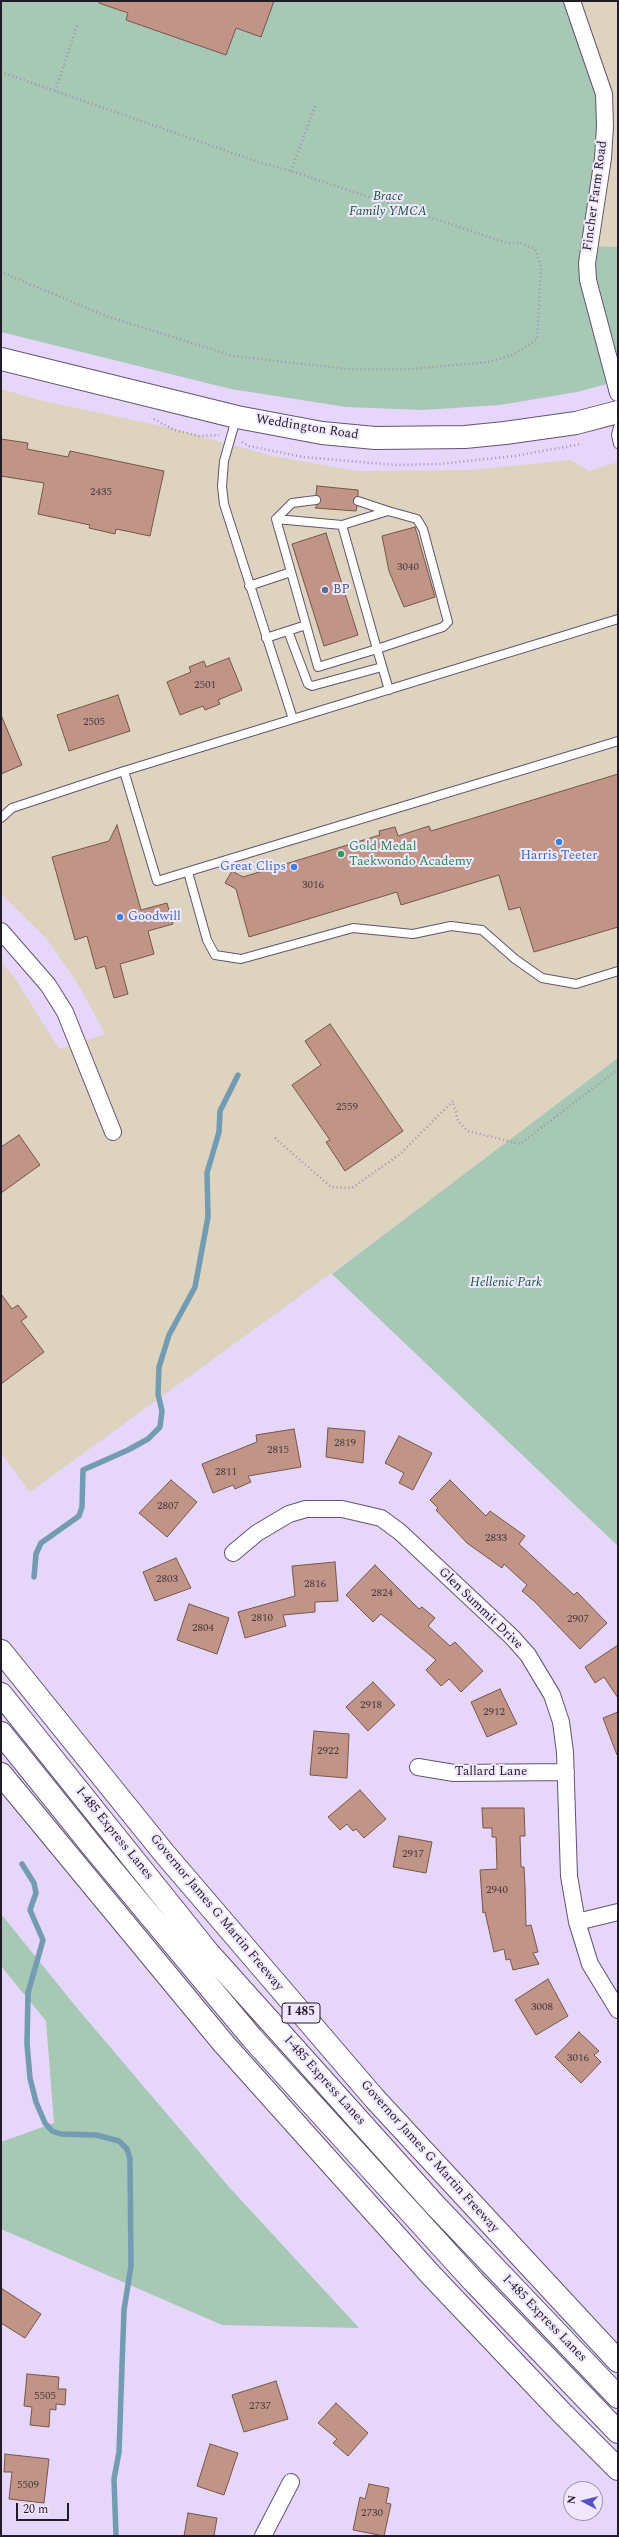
<!DOCTYPE html>
<style>
body{margin:0}
#map{position:relative;width:619px;height:2537px;overflow:hidden;background:#e6d6f9;font-family:Spectral,serif}
canvas{display:block}
.frame{position:absolute;inset:0;border:2px solid #211c28;pointer-events:none}
.north{position:absolute;left:563px;top:2481px;width:40px;height:40px;box-sizing:border-box;background:#f0e7fc;border:1px solid #9d96a7;border-radius:50%;rotate:277deg;font-size:11px;font-weight:700;line-height:16px;text-align:center;color:#211c28}
.north::after{content:'';display:block;margin:auto;width:14px;height:18px;background:#5651c9;clip-path:polygon(50% 0,100% 100%,50% 72%,0 100%)}
.scale{position:absolute;left:16px;top:2503px;width:53px;height:18px;box-sizing:border-box;border:2px solid #211c28;border-top:0;padding-left:5px;font-size:12px;line-height:14px;white-space:nowrap;color:#211c28;-webkit-text-stroke:3px #f0e7fc;paint-order:stroke}
</style>
<div id="map">
<canvas width="619" height="2537"></canvas>
<div class="frame"></div>
<div class="north">N</div>
<div class="scale">20 m</div>
</div>
<script>
const g = document.querySelector('canvas').getContext('2d');
g.lineJoin = 'round';
function paint(path, color) {
  g.fillStyle = color;
  g.fill(path, 'evenodd');
}
function shape(rows) {
  const path = new Path2D();
  for (const r of rows) {
    path.moveTo(r[0], r[1]);
    for (let i = 2; i < r.length; i += 2) path.lineTo(r[i], r[i + 1]);
  }
  return path;
}
function stroke(path, color, width, dash) {
  g.strokeStyle = color;
  g.lineWidth = width;
  g.lineCap = dash ? 'butt' : 'round';
  g.setLineDash(dash || []);
  g.stroke(path);
}
function write(font, color, halo, rows, align = 'center') {
  g.font = font + ' Spectral,serif';
  g.lineWidth = 4;
  g.setLineDash([]);
  g.textBaseline = 'middle';
  g.strokeStyle = halo;
  g.fillStyle = color;
  for (const [text, x, y, turn = 0] of rows) {
    g.save();
    g.translate(x, y);
    g.rotate((+turn || 0) * Math.PI / 180);
    g.textAlign = isNaN(turn) ? turn : align;
    if (halo) g.strokeText(text, 0, 0);
    g.fillText(text, 0, 0);
    g.restore();
  }
}
const commercial = shape([
 [571,1,618,1,618,247,590,246],
 [1,389,39,400,175,429,272,456,358,471,471,470,571,460,589,471,618,462,618,1060,482,1164,30,1492,1,1453,1,962,15,978,59,1049,105,1034,78,984,46,938,1,894]
]);
const green = shape([
 [1,1,571,1,599,88,603,144,590,246,618,247,618,381,577,392,500,405,423,410,346,407,231,389,1,332],
 [618,1058,618,1546,332,1274],
 [1,1914,77,2008,229,2187,359,2328,222,2325,1,2229,1,2142,54,2123,46,2021,1,1966]
]);
const stream = shape([
 [34,1577,36,1554,41,1543,79,1516,82,1507,83,1470,128,1450,148,1439,160,1427,162,1411,158,1394,159,1367,169,1335,195,1287,208,1217,207,1173,219,1132,220,1111,238,1075],
 [22,1864,34,1883,36,1893,30,1910,43,1940,28,1993,27,2044,30,2078,36,2102,45,2123,52,2131,61,2134,96,2135,119,2141,127,2149,130,2159,131,2266,124,2310,119,2452,114,2479,116,2536]
]);
const building = shape([
 [99,1,274,1,261,37,236,28,226,55,126,20,128,13,99,3,99,1],
 [1,439,28,443,27,449,68,457,70,451,164,471,150,536,116,529,115,534,89,528,90,525,38,514,44,483,1,476,1,439],
 [317,486,358,490,358,496,353,500,357,506,356,511,315,508,321,500,316,495,317,486],
 [415,527,435,597,404,607,389,571,382,536,415,527],
 [326,533,358,635,324,646,292,544,326,533],
 [229,658,242,690,218,700,220,704,205,710,203,706,180,715,167,682,191,672,189,667,204,661,206,667,229,658],
 [118,695,130,731,69,751,57,715,118,695],
 [1,715,22,765,1,774,1,715],
 [618,774,618,927,534,952,520,907,509,910,499,875,401,905,397,892,249,937,236,889,225,883,232,871,243,877,380,835,379,831,395,827,398,836,429,826,431,831,618,774],
 [117,825,141,910,167,903,173,924,148,931,154,954,120,964,128,994,114,998,105,966,96,969,87,936,75,940,52,857,109,841,117,825],
 [330,1024,403,1131,345,1171,326,1142,330,1140,292,1085,321,1065,305,1041,330,1024],
 [19,1135,40,1165,1,1193,1,1147,19,1135],
 [1,1294,12,1309,18,1305,27,1317,21,1321,44,1352,1,1384,1,1294],
 [328,1428,365,1431,363,1463,326,1457,328,1428],
 [294,1429,301,1467,248,1476,251,1482,235,1489,233,1485,213,1493,202,1464,257,1442,256,1435,294,1429],
 [399,1436,432,1453,413,1490,399,1483,404,1473,385,1463,399,1436],
 [171,1480,197,1502,167,1537,139,1513,171,1480],
 [450,1480,486,1516,490,1511,525,1536,519,1544,574,1595,577,1592,607,1623,580,1649,535,1602,522,1591,527,1585,504,1564,502,1568,467,1543,436,1510,438,1508,430,1500,450,1480],
 [176,1558,191,1588,155,1601,143,1572,176,1558],
 [335,1562,338,1601,315,1602,315,1612,283,1615,286,1626,245,1638,238,1612,295,1596,292,1566,335,1562],
 [375,1565,419,1609,422,1607,435,1618,428,1626,450,1646,455,1642,483,1671,461,1692,449,1679,441,1686,426,1670,436,1660,381,1614,373,1622,346,1595,375,1565],
 [189,1604,229,1618,217,1654,177,1640,189,1604],
 [618,1645,618,1698,604,1677,595,1683,585,1667,618,1645],
 [373,1682,395,1705,368,1731,346,1707,373,1682],
 [500,1689,517,1724,487,1737,471,1702,500,1689],
 [618,1712,618,1754,617,1755,603,1718,618,1712],
 [314,1731,349,1734,347,1778,310,1775,314,1731],
 [360,1790,386,1819,364,1838,356,1829,353,1831,347,1824,340,1830,328,1817,360,1790],
 [482,1808,524,1808,525,1836,520,1836,521,1867,524,1867,525,1886,526,1926,531,1925,538,1952,533,1953,539,1964,513,1970,510,1959,506,1960,504,1949,494,1952,485,1912,483,1913,480,1870,497,1869,496,1837,492,1837,492,1828,483,1828,482,1808],
 [399,1836,432,1842,426,1873,393,1867,399,1836],
 [548,1979,568,2016,536,2035,515,2000,548,1979],
 [579,2032,599,2051,594,2055,601,2062,581,2083,555,2057,579,2032],
 [1,2288,41,2314,25,2338,1,2323,1,2288],
 [27,2374,59,2377,58,2389,66,2389,65,2405,56,2404,56,2410,50,2409,49,2427,30,2425,32,2407,24,2406,27,2374],
 [276,2381,288,2419,244,2432,232,2395,276,2381],
 [336,2403,368,2433,348,2456,333,2443,337,2439,318,2423,336,2403],
 [210,2444,238,2453,224,2495,197,2486,210,2444],
 [5,2454,49,2459,44,2503,9,2499,12,2472,4,2472,5,2454],
 [369,2484,389,2488,386,2503,391,2504,384,2536,353,2530,360,2497,365,2499,369,2484],
 [188,2513,217,2518,214,2536,184,2536,188,2513]
]);
const path = shape([
 [1,72,258,162,291,171,507,243,520,243,535,249,541,267,537,339,513,355,488,362,411,369,347,369,233,356,106,316,1,272],
 [55,91,78,23],
 [291,171,315,106],
 [154,419,174,430,199,436,219,435],
 [242,442,249,446,303,457,396,465,439,464,515,456,581,444],
 [275,1138,331,1187,352,1188,400,1154,453,1101,458,1121,468,1131,520,1144,618,1069]
]);
const lane = shape([
 [236,419,224,461,222,486,224,504,293,719],
 [618,427,616,435,618,444],
 [358,501,388,511],
 [276,519,292,503,316,500],
 [342,525,388,511,417,519,423,529,448,622,443,627,377,649,318,667,276,519,342,525,377,649,389,690],
 [249,586,291,572],
 [618,619,124,771,157,881,618,741],
 [288,631,308,684,312,686,382,667],
 [266,638,306,625],
 [1,818,12,808,124,771],
 [188,872,207,940,215,955,241,959,353,928,413,934,451,926,482,930,515,959,542,978,576,984,618,971]
]);
const street = shape([
 [572,1,604,94,605,126,603,158,587,263,588,280,618,393],
 [1,931,48,985,65,1012,113,1132],
 [233,1553,257,1533,289,1514,306,1509,342,1509,381,1518,400,1532,512,1637,528,1655,552,1695,561,1722,565,1752,569,1876,577,1922,590,1964,618,2010],
 [418,1767,454,1773,566,1772],
 [577,1922,618,1912],
 [263,2536,291,2482]
]);
const secondary = shape([
 [1,359,237,417,322,433,375,438,465,437,505,433,576,423,618,412]
]);
const highway = shape([
 [1,1651,164,1853,375,2099,618,2361],
 [1,1694,207,1951,434,2204,618,2397],
 [1,1733,92,1846,252,2038,473,2281,618,2432],
 [1,1774,224,2044,430,2274,561,2412,618,2469]
]);
const markers = [
 [325,590,4,"#5c6f8a"],
 [559,842,4,"#3f7fe0"],
 [341,854,4,"#2e9e5b"],
 [294,867,4,"#3f7fe0"],
 [120,917,4,"#3f7fe0"]
];
const numberNames = [
 ["2435",101,493],
 ["3040",408,568],
 ["2501",205,686],
 ["2505",94,723],
 ["3016",313,886],
 ["2559",347,1108],
 ["2819",345,1444],
 ["2815",278,1451],
 ["2811",226,1473],
 ["2807",168,1507],
 ["2833",496,1539],
 ["2803",167,1580],
 ["2816",315,1585],
 ["2824",382,1594],
 ["2810",262,1619],
 ["2907",578,1620],
 ["2804",203,1629],
 ["2918",371,1706],
 ["2912",494,1713],
 ["2922",328,1752],
 ["2917",413,1855],
 ["2940",497,1891],
 ["3008",542,2008],
 ["3016",578,2059],
 ["5505",45,2397],
 ["2737",260,2407],
 ["5509",28,2486],
 ["2730",372,2514]
];
const shields = [
 [301,2013,38]
];
const shieldNames = [
 ["I 485",301,2013]
];
const streetNames = [
 ["Fincher Farm Road",596,196,-82],
 ["Weddington Road",307,428,9],
 ["Glen Summit Drive",480,1609,44],
 ["Tallard Lane",491,1772],
 ["I-485 Express Lanes",114,1834,51],
 ["Governor James G Martin Freeway",216,1913,50],
 ["I-485 Express Lanes",324,2081,48],
 ["Governor James G Martin Freeway",429,2157,48],
 ["I-485 Express Lanes",544,2319,46]
];
const parkNames = [
 ["Brace",388,197],
 ["Family YMCA",388,212],
 ["Hellenic Park",506,1283]
];
const serviceNames = [
 ["BP",333,590]
];
const leisureNames = [
 ["Gold Medal",349,847],
 ["Taekwondo Academy",349,862]
];
const shopNames = [
 ["Harris Teeter",559,856],
 ["Great Clips",286,867,"right"],
 ["Goodwill",128,917,"left"]
];
paint(commercial, '#ded3bf');
paint(green, '#a6c8b5');
stroke(stream, '#739bb2', 5.5);
paint(building, '#c09487');
stroke(building, '#78554b', 1);
stroke(lane, '#625472', 10);
stroke(street, '#625472', 18);
stroke(secondary, '#625472', 24);
stroke(highway, '#625472', 24);
stroke(path, '#a094af', 2.5, [1, 3]);
stroke(lane, '#fff', 8);
stroke(street, '#fff', 16);
stroke(secondary, '#fff', 22);
stroke(highway, '#fff', 22);
for (const [x, y, r, color] of markers) {
  const dot = new Path2D();
  dot.arc(x, y, r, 0, 2 * Math.PI);
  g.fillStyle = color;
  g.fill(dot);
  stroke(dot, '#f0e7fc', 1.5);
}
write('11px', '#493a40', null, numberNames);
for (const [x, y, w] of shields) {
  const box = new Path2D();
  box.roundRect(x - w / 2, y - 10, w, 20, 3);
  g.fillStyle = '#f0e7fc';
  g.fill(box);
  stroke(box, '#211c28', 1);
}
write('bold 12px', '#211c28', null, shieldNames);
write('13px', '#211c28', '#f0e7fc', streetNames);
write('italic 13px', '#10593b', '#f0e7fc', parkNames);
write('13px', '#4e5e75', '#f0e7fc', serviceNames, 'left');
write('13px', '#27864d', '#f0e7fc', leisureNames, 'left');
write('13px', '#366cbe', '#f0e7fc', shopNames);
</script>
